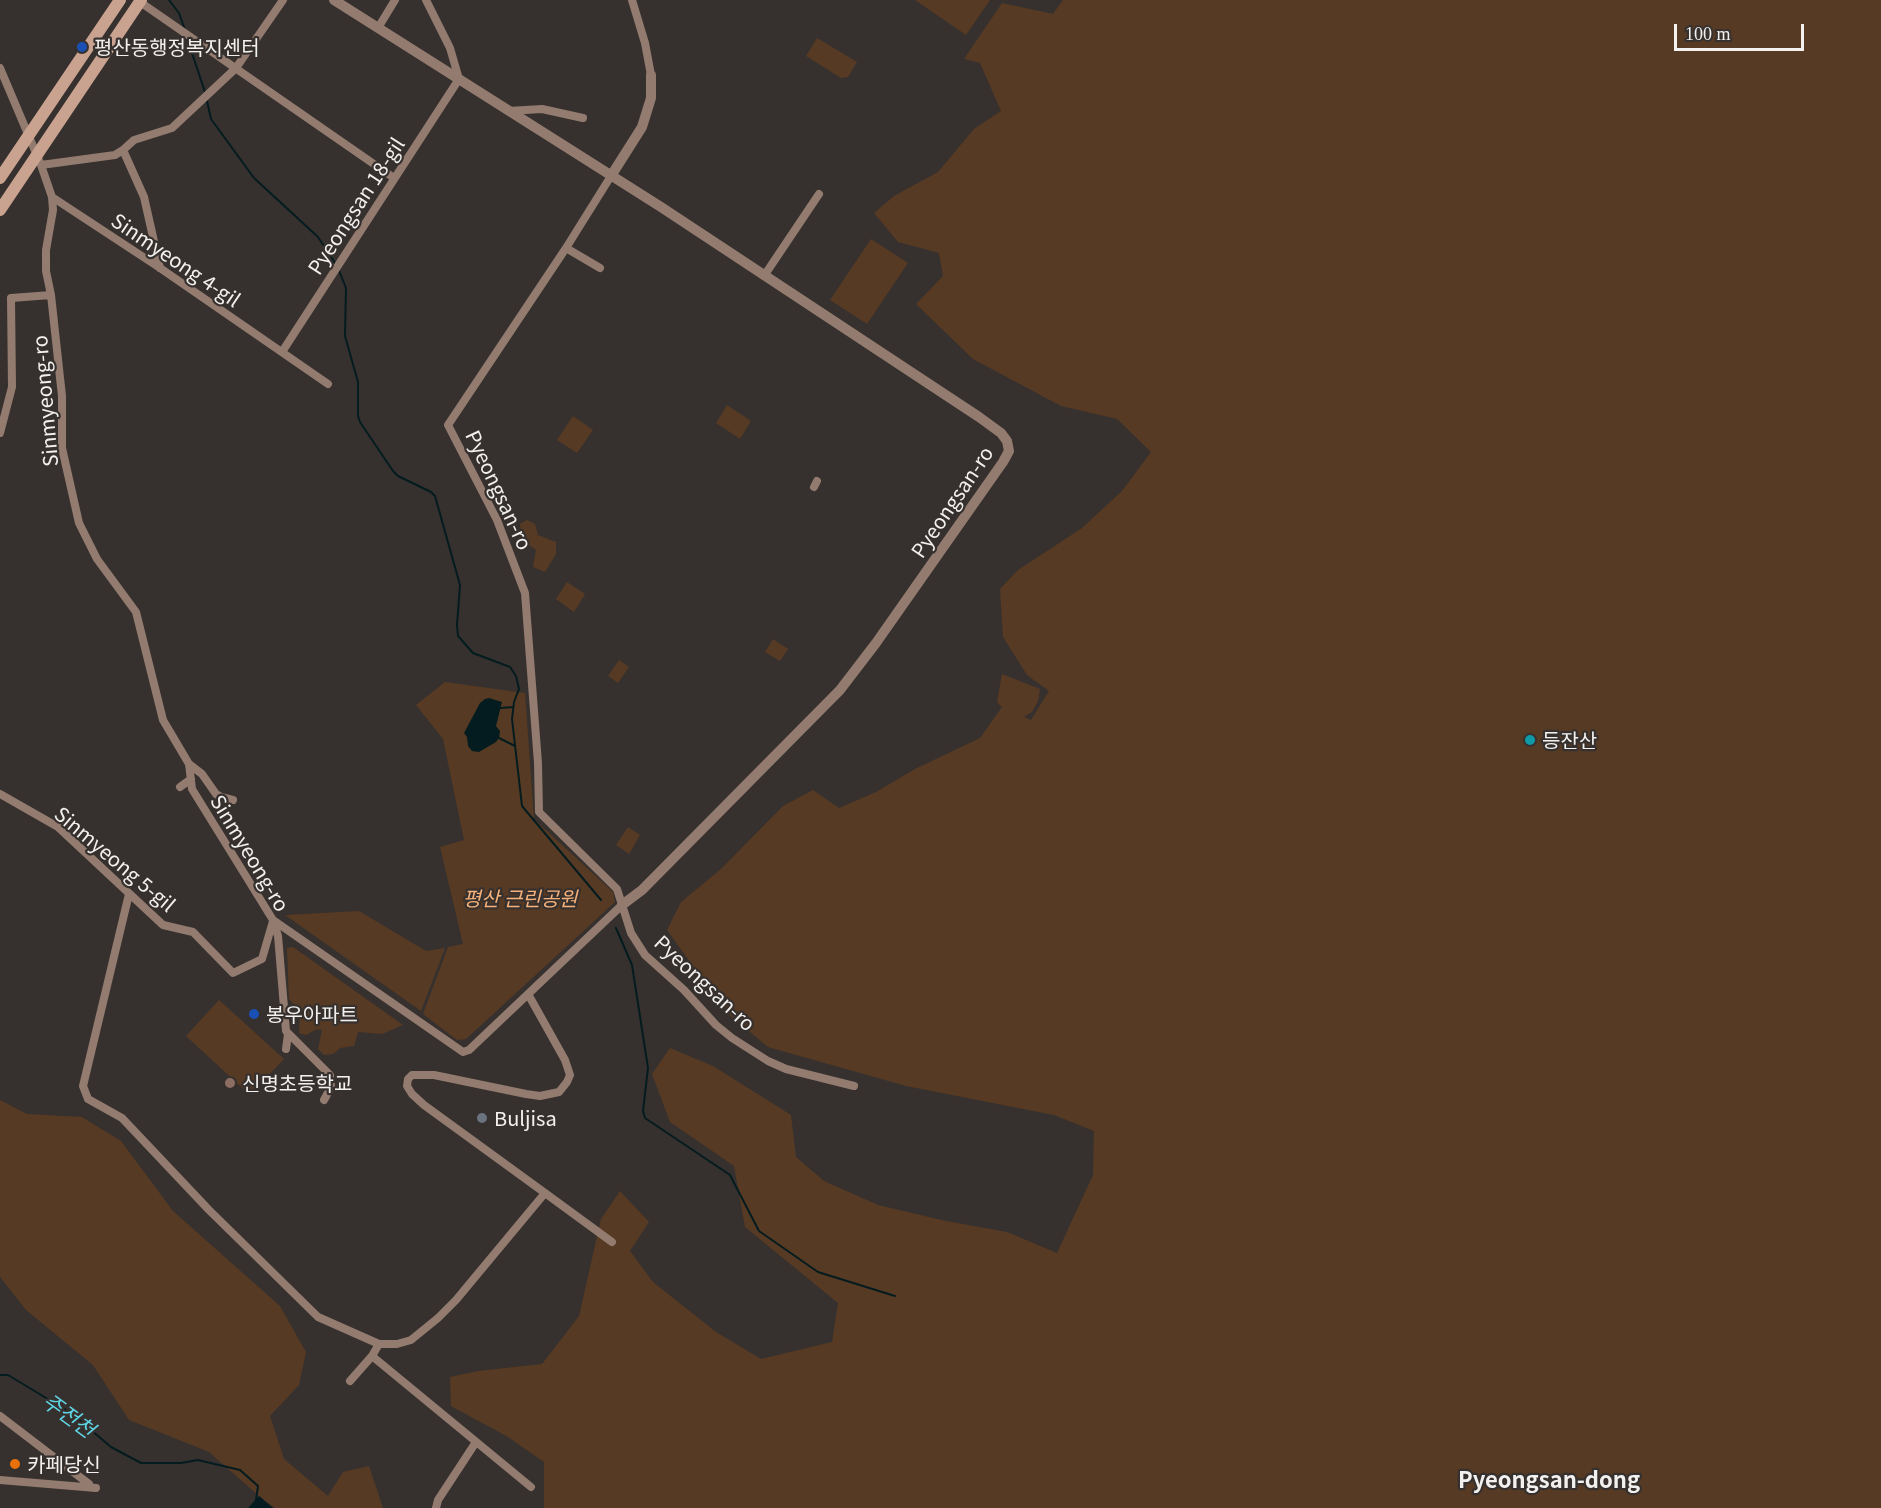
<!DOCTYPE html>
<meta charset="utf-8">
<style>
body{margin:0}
#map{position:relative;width:1881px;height:1508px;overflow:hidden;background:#36312e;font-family:Georgia,serif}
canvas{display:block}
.scale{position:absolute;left:1674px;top:24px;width:130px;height:27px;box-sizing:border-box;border:3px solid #f3f1ef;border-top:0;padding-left:8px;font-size:18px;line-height:21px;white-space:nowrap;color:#f3f1ef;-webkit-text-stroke:4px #36312e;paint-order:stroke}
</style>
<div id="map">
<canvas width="1881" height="1508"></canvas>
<div class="scale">100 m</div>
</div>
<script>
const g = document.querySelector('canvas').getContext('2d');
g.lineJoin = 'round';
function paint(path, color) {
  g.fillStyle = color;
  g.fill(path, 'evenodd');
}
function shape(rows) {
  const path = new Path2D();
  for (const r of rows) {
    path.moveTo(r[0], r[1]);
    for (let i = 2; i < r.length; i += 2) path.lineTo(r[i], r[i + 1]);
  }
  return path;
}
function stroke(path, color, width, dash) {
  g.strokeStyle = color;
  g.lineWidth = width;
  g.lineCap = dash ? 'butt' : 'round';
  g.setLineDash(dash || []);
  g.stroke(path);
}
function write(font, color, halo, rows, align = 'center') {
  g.font = font + ' Georgia,"Noto Sans KR",serif';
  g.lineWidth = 4.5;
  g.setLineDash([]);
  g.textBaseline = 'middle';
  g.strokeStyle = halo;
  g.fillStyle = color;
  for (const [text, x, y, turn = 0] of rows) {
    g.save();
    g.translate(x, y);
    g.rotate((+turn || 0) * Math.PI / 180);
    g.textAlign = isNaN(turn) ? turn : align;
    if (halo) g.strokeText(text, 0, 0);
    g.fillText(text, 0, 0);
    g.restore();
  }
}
const green = shape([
 [915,0,990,0,966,35],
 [1063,0,1881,0,1881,1508,544,1508,544,1462,508,1437,451,1406,450,1377,478,1371,542,1364,563,1337,579,1316,601,1219,620,1191,649,1222,630,1251,653,1282,716,1332,761,1359,832,1342,838,1303,745,1227,734,1166,670,1122,652,1074,670,1048,713,1066,791,1115,796,1157,824,1181,878,1205,946,1221,1007,1232,1057,1253,1093,1175,1094,1131,1054,1115,906,1086,768,1047,726,1012,667,930,681,902,721,869,783,806,813,790,839,808,876,792,915,769,980,738,1002,707,997,702,1002,674,1040,689,1038,701,1032,712,1024,717,1031,720,1049,691,1027,675,1003,637,1000,589,1018,570,1082,528,1122,491,1151,452,1117,419,1061,406,973,359,916,304,943,276,939,253,898,242,874,213,894,196,938,172,974,129,1001,111,980,63,964,59,1002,3,1053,14],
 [817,38,857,62,848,77,841,78,806,56],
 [871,239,908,263,867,324,830,300],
 [727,405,751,421,740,439,716,423],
 [573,416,593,430,577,453,557,440],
 [527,520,535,524,538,535,556,542,556,554,545,572,533,567,536,550,522,540,520,524],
 [567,582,585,594,574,612,556,599],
 [773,639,788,649,780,661,765,652],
 [619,660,629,667,618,683,608,676],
 [445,682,525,693,534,819,613,892,615,902,466,1039,457,1040,423,1014,448,947,463,944,440,847,464,840,443,739,416,705],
 [628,827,640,835,629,854,616,845],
 [359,911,426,951,445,948,421,1011,285,915],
 [293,947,403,1025,382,1034,358,1032,354,1046,340,1048,333,1054,324,1055,318,1049,322,1030,317,1029,306,1035,299,1033,300,1012,289,999,287,948],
 [219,1000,284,1059,250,1095,186,1036],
 [0,1100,27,1114,82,1117,121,1141,173,1211,280,1306,306,1352,299,1385,270,1416,284,1459,328,1496,343,1472,369,1466,383,1508,275,1508,259,1496,209,1452,129,1420,93,1365,26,1310,0,1277]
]);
const water = shape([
 [489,698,502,702,496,726,500,731,499,738,496,742,479,752,472,751,468,746,467,737,464,733,480,703,485,699],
 [259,1496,273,1508,248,1508]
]);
const stream = shape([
 [169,0,179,13,185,30],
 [187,38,205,92],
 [207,101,211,119,254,178,318,237,335,263],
 [338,268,346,288,345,336,358,382,358,416,360,422,393,471,398,476,431,492,435,496,460,585,457,625,458,636,473,653,510,667,516,676,519,689,514,702,512,719,522,806,601,900],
 [501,708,513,707],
 [499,738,515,746],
 [616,928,632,965,648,1068,643,1111,645,1118,730,1175,759,1231,818,1272,895,1296],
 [0,1375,8,1375,71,1413,111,1447,141,1463,181,1463,198,1460,240,1470,258,1486,256,1500]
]);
const minor = shape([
 [632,0,645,43,651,75],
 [140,2,394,178],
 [378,28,395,0],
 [0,68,41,165,52,197,53,210,46,250,46,271,51,295,62,396,62,448,79,523,97,559,136,612,163,720,189,764,192,789,273,920,278,936,286,1031,330,1075,331,1087,324,1100],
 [508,111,542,109,583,118],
 [123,150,134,140,172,128,236,68,283,0],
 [41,165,115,155,123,150,144,197,160,268],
 [611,176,566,248,448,425,497,520,525,593,538,763,539,812,617,889,631,933,645,955,684,990,716,1025,732,1038,768,1061,786,1069,854,1086],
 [52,197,160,268,328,384],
 [566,248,600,268],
 [764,276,819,194],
 [282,352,459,79,450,48,426,0],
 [0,433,12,387,11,298,51,295],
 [814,487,817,481],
 [189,764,202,774,216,794,221,797,233,800],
 [180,787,191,779],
 [0,794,58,827,163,925,193,932,233,973,262,959,273,921],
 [129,894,83,1086,88,1099,122,1118,209,1210,318,1317,379,1344],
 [273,920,463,1052,469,1050,622,905],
 [528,994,565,1060,570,1075,567,1082,559,1092,540,1096,526,1094,434,1075,412,1075,408,1079,407,1086,412,1094,424,1105,545,1193],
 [286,1049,288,1034],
 [372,1356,531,1487],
 [350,1381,372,1356,379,1344,397,1344,411,1340,438,1318,456,1300,545,1193,612,1242],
 [0,1416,89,1484],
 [0,1480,96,1488],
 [436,1508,438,1500,476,1442]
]);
const tertiary = shape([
 [334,0,661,207,979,417,1001,433,1007,441,1009,451,1003,462,876,643,840,690,642,890,622,905],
 [611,176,642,127,651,98,651,75]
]);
const secondary = shape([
 [0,178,120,0],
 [0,210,141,0]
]);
const markers = [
 [82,47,6,"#1a4fb4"],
 [1530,740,6,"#0f9aa8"],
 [254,1014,6,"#1a4fb4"],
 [230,1083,6,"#8d6e63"],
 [482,1118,6,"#6b7280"],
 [15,1464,6,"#e8710a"]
];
const poiNames = [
 ["평산동행정복지센터",94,47],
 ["등잔산",1542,740],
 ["봉우아파트",266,1014],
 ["신명초등학교",242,1083],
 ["Buljisa",494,1118],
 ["카페당신",27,1464]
];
const streetNames = [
 ["Pyeongsan 18-gil",356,206,-57],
 ["Sinmyeong 4-gil",176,260,34],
 ["Sinmyeong-ro",45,401,-95],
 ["Pyeongsan-ro",499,490,65],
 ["Pyeongsan-ro",952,502,-56],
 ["Sinmyeong-ro",250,853,59],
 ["Sinmyeong 5-gil",115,859,40],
 ["Pyeongsan-ro",705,983,43]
];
const parkNames = [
 ["평산 근린공원",520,898]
];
const waterNames = [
 ["주전천",69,1415,36]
];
const quarterNames = [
 ["Pyeongsan-dong",1549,1480]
];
paint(green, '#573a23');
paint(water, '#041c1f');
stroke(stream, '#041c1f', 2);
stroke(minor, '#937b6f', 8);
stroke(tertiary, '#937b6f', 10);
stroke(secondary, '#caa390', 12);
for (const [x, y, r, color] of markers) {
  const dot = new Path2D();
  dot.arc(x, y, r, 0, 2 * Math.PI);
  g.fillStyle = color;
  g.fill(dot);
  stroke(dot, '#36312e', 2);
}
write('20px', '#f3f1ef', '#36312e', poiNames, 'left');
write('20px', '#f3f1ef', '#36312e', streetNames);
write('italic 20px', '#f6b079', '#36312e', parkNames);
write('italic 21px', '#5fd6e6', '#36312e', waterNames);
write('bold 22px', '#f3f1ef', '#36312e', quarterNames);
</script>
